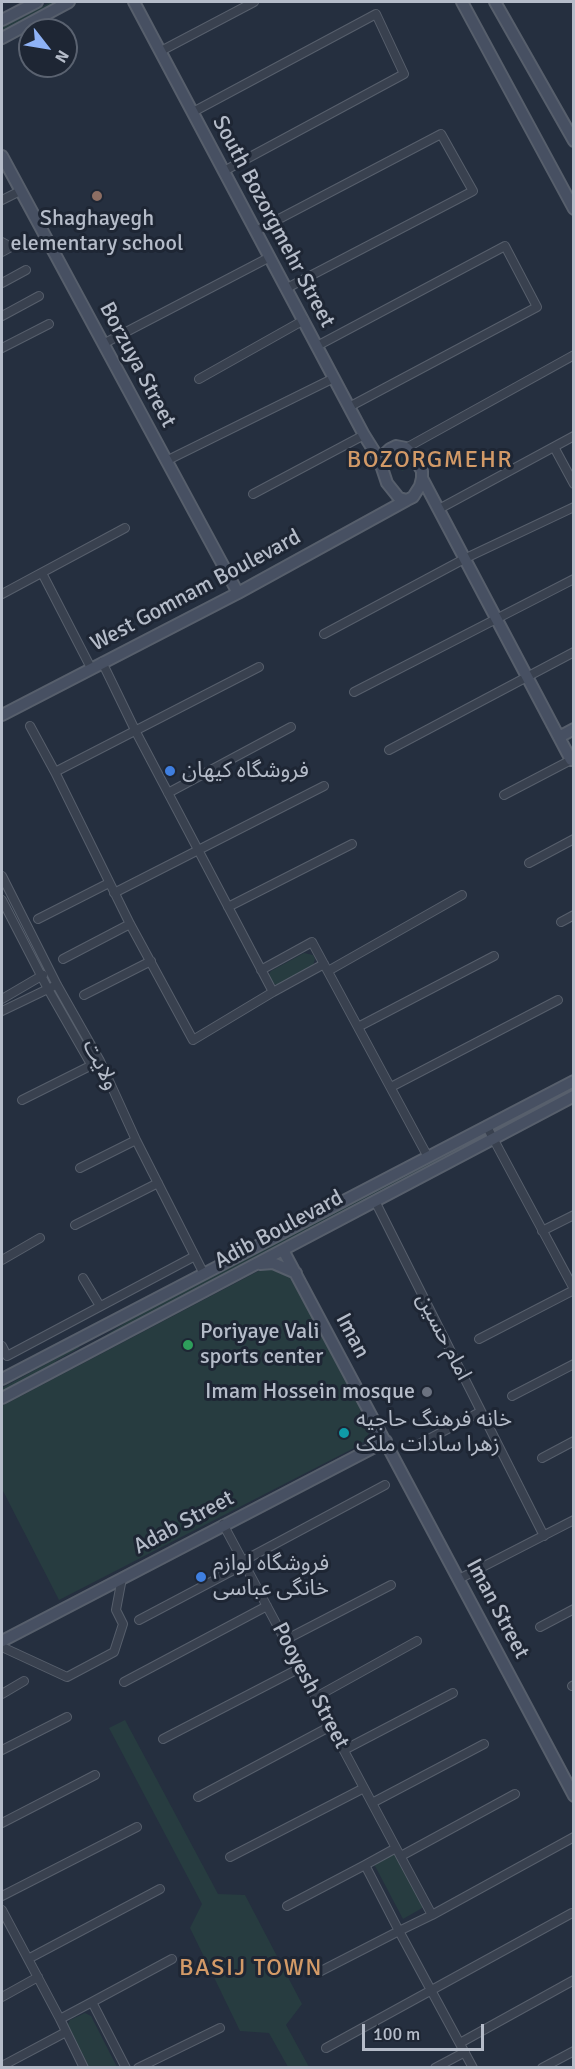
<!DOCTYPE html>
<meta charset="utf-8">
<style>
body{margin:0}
#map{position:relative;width:575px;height:2069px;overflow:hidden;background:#252f3f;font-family:Signika,sans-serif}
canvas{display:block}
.frame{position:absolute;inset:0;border:3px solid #b5bcc9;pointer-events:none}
.north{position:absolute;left:18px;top:18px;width:60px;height:60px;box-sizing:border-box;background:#1e2634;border:2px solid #5a6270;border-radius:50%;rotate:121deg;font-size:16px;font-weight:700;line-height:24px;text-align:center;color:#b5bcc9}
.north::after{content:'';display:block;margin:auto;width:21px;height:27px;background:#8eb2f6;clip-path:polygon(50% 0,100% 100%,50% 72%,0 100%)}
.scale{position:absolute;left:362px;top:2024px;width:122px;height:27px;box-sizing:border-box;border:3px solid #b5bcc9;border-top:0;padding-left:8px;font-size:18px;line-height:21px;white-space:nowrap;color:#b5bcc9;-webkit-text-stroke:4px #1e2634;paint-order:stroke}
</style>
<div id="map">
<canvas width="575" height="2069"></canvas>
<div class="frame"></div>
<div class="north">N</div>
<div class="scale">100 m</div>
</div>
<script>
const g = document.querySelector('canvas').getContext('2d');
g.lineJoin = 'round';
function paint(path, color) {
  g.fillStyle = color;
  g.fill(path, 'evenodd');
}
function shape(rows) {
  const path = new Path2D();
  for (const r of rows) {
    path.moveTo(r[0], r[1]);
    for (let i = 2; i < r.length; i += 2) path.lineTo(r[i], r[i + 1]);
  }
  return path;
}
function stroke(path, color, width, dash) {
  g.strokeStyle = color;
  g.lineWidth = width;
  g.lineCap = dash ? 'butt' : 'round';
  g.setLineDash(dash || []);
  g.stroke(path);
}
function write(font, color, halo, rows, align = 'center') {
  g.font = font + ' Signika,"Noto Sans Arabic",sans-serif';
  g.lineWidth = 6;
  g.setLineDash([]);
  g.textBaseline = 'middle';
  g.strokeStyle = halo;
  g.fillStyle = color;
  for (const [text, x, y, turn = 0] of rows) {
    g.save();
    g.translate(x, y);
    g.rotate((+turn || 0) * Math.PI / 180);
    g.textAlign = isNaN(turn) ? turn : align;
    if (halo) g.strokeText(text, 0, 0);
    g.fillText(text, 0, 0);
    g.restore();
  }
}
const green = shape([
 [51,2,61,2,2,33,2,27],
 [392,454,404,457,410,467,402,471],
 [304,953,313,955,315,959,313,966,279,985,270,983,268,976,271,971],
 [573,1085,573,1091,510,1124,506,1123],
 [475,1135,480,1135,480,1139,97,1341,134,1317],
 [268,1266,289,1274,367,1420,369,1432,367,1439,358,1446,59,1600,2,1489,2,1406],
 [79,1346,79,1348,56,1361,51,1367,2,1393,2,1388],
 [125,1720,218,1894,245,1895,302,2004,286,2025,309,2067,288,2067,269,2033,240,2031,190,1928,202,1904,109,1728],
 [394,1853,424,1907,403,1919,374,1864],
 [85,2013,91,2016,117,2067,89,2067,67,2026,70,2020]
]);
const street = shape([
 [161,51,254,2],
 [193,112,376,14,404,74,224,171],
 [2,200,20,191],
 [256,231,441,134,473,191,287,288],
 [2,242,11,247,2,252],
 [2,283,26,270],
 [2,316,39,296],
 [103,344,270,257],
 [317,346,505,246,537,307,349,407],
 [2,348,49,324],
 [199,379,304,320],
 [554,447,574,484],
 [406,448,574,355],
 [166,461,334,378],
 [253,494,364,435],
 [439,509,574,436],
 [42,573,91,668],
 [2,594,125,528],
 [324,634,466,558,574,507],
 [102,662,136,732,273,992,324,964],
 [354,692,574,579],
 [30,726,55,772,130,924,193,1040,273,992],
 [389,750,574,652],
 [55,772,259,667],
 [168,793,291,727],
 [504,795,571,760],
 [529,863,574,839],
 [2,876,57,985,100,1061,136,1140,204,1274],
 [114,893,324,786],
 [2,900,48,989,92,1066],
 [228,907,352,844],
 [38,919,109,883],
 [561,922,574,915],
 [63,959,130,924],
 [261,970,312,942,428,1157],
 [328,971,462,895],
 [84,995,151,961],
 [2,999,43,975],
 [2,1011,52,987],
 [358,1027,494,956],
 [391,1087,558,1000],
 [22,1100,96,1063],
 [487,1127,574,1289],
 [80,1168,136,1140],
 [375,1201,544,1536],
 [75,1225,158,1183],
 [542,1231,574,1215],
 [2,1260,40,1238],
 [83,1278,100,1306],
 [479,1339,574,1290],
 [2,1346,7,1356,195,1256],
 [512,1396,574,1364],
 [421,1443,480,1412],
 [542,1458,574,1441],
 [223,1524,396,1848],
 [243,1561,385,1485],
 [459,1579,574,1520],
 [139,1620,245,1564],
 [540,1627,574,1609],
 [285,1640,391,1585],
 [2,1647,67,1677,114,1652,123,1624,116,1610,122,1578],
 [124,1682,267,1606],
 [572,1686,574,1685],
 [2,1694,24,1681],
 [316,1697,417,1641],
 [163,1739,300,1668],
 [2,1750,67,1717],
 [344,1750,453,1693],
 [198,1797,331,1726],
 [372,1803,484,1744],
 [2,1823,95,1775],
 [401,1856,515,1794],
 [230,1857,364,1788],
 [2,1896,137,1827],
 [287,1906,365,1865,396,1848,432,1915,399,1931,365,1865],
 [2,1910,60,2019],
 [432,1915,574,1837],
 [28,1959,160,1889],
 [319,1972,399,1931,473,2068],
 [2,1997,38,1977],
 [92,2002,172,1959],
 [460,2043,574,1980],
 [326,2048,572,1913],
 [2,2066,66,2032],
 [84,2068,60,2019,92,2002,126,2068],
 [138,2068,220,2028],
 [435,2068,465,2052],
 [542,2068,574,2051]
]);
const secondary = shape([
 [134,2,364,435,379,459,387,483,399,498,407,500,413,497,420,486,422,478,422,471,412,454,406,448,396,446,390,449,379,459],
 [462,2,574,209],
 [495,2,574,141],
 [2,20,37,2],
 [2,38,69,2],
 [2,156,238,593],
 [422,478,571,760,574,759],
 [2,715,238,593,407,500],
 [559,737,574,729],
 [283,1250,574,1796],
 [260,1264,273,1263,296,1273],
 [2,1379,574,1081],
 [2,1398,574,1096],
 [2,1641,386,1441]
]);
const markers = [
 [97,196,6,"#8d6e63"],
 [170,771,6,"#3f7fe0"],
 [188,1345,6,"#2e9e5b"],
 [427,1392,6,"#6b7280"],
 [344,1433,6,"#0f9aa8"],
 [201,1577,6,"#3f7fe0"]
];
const poiNames = [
 ["Shaghayegh",97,219,"center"],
 ["elementary school",97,244,"center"],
 ["فروشگاه کیهان",182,771],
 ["Poriyaye Vali",200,1332],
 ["sports center",200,1357],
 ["Imam Hossein mosque",415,1392,"right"],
 ["خانه فرهنگ حاجیه",356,1420],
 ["زهرا سادات ملک",356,1445],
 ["فروشگاه لوازم",213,1564],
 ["خانگی عباسی",213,1589]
];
const streetNames = [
 ["South Bozorgmehr Street",273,222,62],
 ["Borzuya Street",137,365,62],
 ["West Gomnam Boulevard",196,591,-28],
 ["ولایت",100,1065,63],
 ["Adib Boulevard",279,1230,-28],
 ["Iman",352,1336,62],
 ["امام حسین",443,1337,63],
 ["Adab Street",184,1523,-28],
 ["Iman Street",497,1609,62],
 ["Pooyesh Street",310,1686,62]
];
const neighbourhoodNames = [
 ["BOZORGMEHR",430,461],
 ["BASIJ TOWN",251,1969]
];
paint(green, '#273c40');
stroke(street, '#575f6c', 10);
stroke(secondary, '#575f6c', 14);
stroke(street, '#39414f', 8);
stroke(secondary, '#475062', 10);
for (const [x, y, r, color] of markers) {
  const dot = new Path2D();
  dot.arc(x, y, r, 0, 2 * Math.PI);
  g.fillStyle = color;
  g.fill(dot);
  stroke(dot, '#1e2634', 2);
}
write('22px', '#b5bcc9', '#1e2634', poiNames, 'left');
write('22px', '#b5bcc9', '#1e2634', streetNames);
g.letterSpacing = '1.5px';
write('24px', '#d39a67', '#1e2634', neighbourhoodNames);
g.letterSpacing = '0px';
</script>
